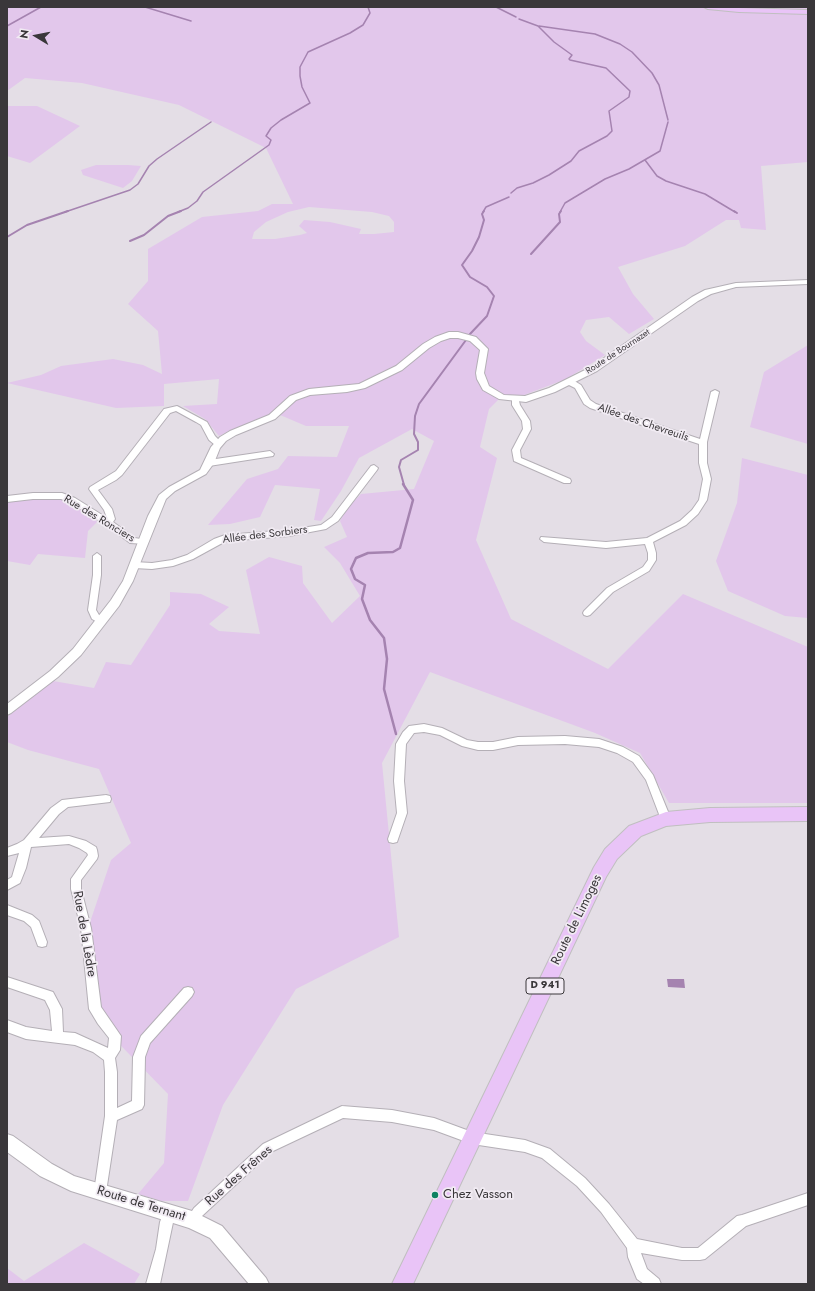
<!DOCTYPE html>
<meta charset="utf-8">
<style>
body{margin:0}
#map{position:relative;width:815px;height:1291px;overflow:hidden;background:#e4dee6;font-family:Jost,sans-serif}
canvas{display:block}
.frame{position:absolute;inset:0;border:8px solid #3a373a;pointer-events:none}
.north{position:absolute;left:16px;top:16px;width:40px;height:40px;-webkit-text-stroke:3px #f1ebf3;paint-order:stroke;rotate:280deg;font-size:11px;font-weight:700;line-height:16px;text-align:center;color:#3a373a}
.north::after{content:'';display:block;margin:auto;width:14px;height:18px;background:#3a373a;clip-path:polygon(50% 0,100% 100%,50% 72%,0 100%)}
</style>
<div id="map">
<canvas width="815" height="1291"></canvas>
<div class="frame"></div>
<div class="north">N</div>
</div>
<script>
const g = document.querySelector('canvas').getContext('2d');
g.lineJoin = 'round';
function paint(path, color) {
  g.fillStyle = color;
  g.fill(path, 'evenodd');
}
function shape(rows) {
  const path = new Path2D();
  for (const r of rows) {
    path.moveTo(r[0], r[1]);
    for (let i = 2; i < r.length; i += 2) path.lineTo(r[i], r[i + 1]);
  }
  return path;
}
function stroke(path, color, width, dash) {
  g.strokeStyle = color;
  g.lineWidth = width;
  g.lineCap = dash ? 'butt' : 'round';
  g.setLineDash(dash || []);
  g.stroke(path);
}
function write(font, color, halo, rows, align = 'center') {
  g.font = font + ' Jost,sans-serif';
  g.lineWidth = 3.5;
  g.setLineDash([]);
  g.textBaseline = 'middle';
  g.strokeStyle = halo;
  g.fillStyle = color;
  for (const [text, x, y, turn = 0] of rows) {
    g.save();
    g.translate(x, y);
    g.rotate((+turn || 0) * Math.PI / 180);
    g.textAlign = isNaN(turn) ? turn : align;
    if (halo) g.strokeText(text, 0, 0);
    g.fillText(text, 0, 0);
    g.restore();
  }
}
const green = shape([
 [7,7,808,7,808,162,761,166,766,230,741,228,739,220,726,220,685,246,618,267,633,294,654,319,629,334,609,317,586,320,580,332,586,341,605,355,566,379,519,397,498,400,489,409,480,447,497,458,476,540,511,619,608,669,683,594,808,647,808,803,669,803,640,753,595,733,430,672,382,763,399,937,296,989,223,1105,188,1201,161,1201,138,1194,164,1163,168,1094,92,1016,84,940,111,860,131,843,99,769,28,750,7,742,7,717,53,681,94,688,106,662,131,665,170,605,170,592,201,594,229,607,209,624,219,631,260,634,246,570,269,557,302,566,303,583,332,623,360,596,340,563,324,547,347,537,340,521,348,507,361,494,414,489,434,441,412,429,359,458,341,491,321,521,314,520,320,489,275,485,260,517,230,524,208,525,247,479,278,469,288,456,337,457,349,426,306,426,280,415,233,429,219,436,205,419,183,406,217,404,219,379,164,384,164,406,116,408,7,383,41,375,61,366,113,359,143,365,162,374,158,331,128,304,148,281,148,249,202,217,258,211,272,204,293,204,266,148,179,105,82,83,25,78,7,91],
 [309,207,372,212,389,216,394,222,394,232,374,234,359,234,361,229,330,222,304,220,299,226,307,233,300,235,275,239,252,239,254,232,266,222,288,212],
 [7,106,37,106,80,126,30,163,7,156],
 [96,165,128,165,141,166,132,181,123,188,83,175,81,170],
 [808,345,808,444,750,427,764,372],
 [742,458,808,475,808,618,785,616,728,591,716,561,737,503],
 [60,497,93,516,97,522,88,531,85,558,38,554,30,565,7,561,7,500],
 [84,1243,140,1274,134,1284,7,1284,7,1268,24,1281]
]);
const water = shape([
 [667,979,684,979,685,988,668,987]
]);
const streamFar2 = shape([
 [145,7,191,21],
 [496,7,516,17],
 [7,26,41,7],
 [539,26,595,34,620,44,632,52,652,73,659,85,668,120],
 [645,160,657,176,666,181,705,194,735,212],
 [511,193,517,188,533,183,549,175,571,161,579,151,607,136,612,131,609,111,629,97,630,91,606,68,570,60,569,59,572,55,554,42,538,26,519,19],
 [65,212,130,190,138,184,149,166,157,159,211,122],
 [178,212,188,208,197,201,203,192,269,145,271,140,266,136,271,128,281,120,310,103,302,87,300,76,300,67,308,52,350,33,363,25,370,13,368,7],
 [483,212,486,207,509,197],
 [560,212,565,203,605,179,629,169,660,151,668,122]
]);
const streamFar1 = shape([
 [734,211,737,213],
 [7,237,27,225,68,211],
 [130,241,144,235,168,216,181,211],
 [531,254,560,222,559,214,561,211],
 [470,334,487,316,494,296,487,287,470,277,462,265,472,251,479,237,484,220,482,214,484,211],
 [404,485,399,467,401,460,418,450,418,442,414,434,415,416,419,404,466,340]
]);
const stream = shape([
 [396,734,384,689,387,659,384,638,370,620,362,599,365,585,355,579,351,569,356,558,368,553,393,552,400,548,413,500,403,484]
]);
const minor = shape([
 [567,380,573,380,581,385,590,400,596,404,700,439,711,392,715,390,719,392,707,442,707,463,711,479,707,500,698,514,686,525,653,542,656,553,656,560,649,571,613,592,590,615,587,616,584,615,583,613,584,611,607,588,643,567,648,560,648,553,645,544,606,548,544,542,540,539,541,537,606,542,647,538,680,521,692,510,699,500,703,479,699,463,699,444,590,408,584,404,575,388,567,384,567,380],
 [512,397,518,397,520,405,530,421,531,429,520,450,521,458,570,479,571,481,570,483,564,483,514,461,512,450,523,429,522,421,512,405,512,397],
 [177,406,207,422,215,436,222,443,221,445,215,445,209,440,201,425,196,422,176,411,170,413,122,475,116,480,98,490,112,509,115,519,113,522,135,538,146,540,147,542,146,544,130,543,106,525,69,502,61,499,33,499,7,502,7,496,33,493,62,493,75,498,107,518,104,510,89,489,90,487,116,471,164,409,177,406],
 [270,451,274,454,273,456,209,466,205,463,209,460,270,451],
 [374,465,378,468,377,470,338,521,326,529,289,536,226,541,193,559,173,566,152,569,134,568,130,565,134,562,152,563,172,560,187,555,214,539,225,535,289,530,321,525,332,517,371,466,374,465],
 [97,553,101,556,101,575,96,610,99,615,105,621,101,624,92,619,88,610,93,575,93,556,97,553],
 [424,724,442,728,467,740,478,742,493,742,518,737,565,736,599,739,623,747,639,756,653,775,671,819,670,822,666,823,662,822,646,780,633,762,617,753,599,747,565,744,518,745,493,750,478,750,462,746,440,735,424,732,414,733,406,744,404,781,407,813,397,842,393,843,389,842,388,839,397,813,394,781,396,744,403,732,409,726,424,724],
 [106,795,110,796,111,799,110,802,68,807,59,814,39,838,69,836,86,841,96,847,97,850,98,856,97,859,81,880,81,889,91,928,101,1007,121,1036,120,1050,115,1058,117,1072,117,1108,132,1101,133,1057,141,1036,184,988,188,987,192,988,194,992,192,996,150,1043,145,1057,144,1105,142,1109,117,1120,106,1192,104,1196,100,1198,96,1196,94,1192,105,1116,105,1072,104,1060,93,1052,75,1045,26,1039,7,1032,7,1020,26,1027,52,1031,50,1010,45,1000,7,987,7,977,53,992,62,1009,63,1032,75,1033,108,1048,109,1038,98,1024,89,1009,81,928,71,889,71,879,88,855,87,853,79,848,69,844,31,847,26,868,20,883,7,890,7,880,12,877,19,853,7,856,7,848,17,844,24,840,51,808,62,800,106,795],
 [7,905,32,915,39,921,47,942,46,946,42,947,38,946,31,927,24,921,7,915,7,905],
 [342,1106,392,1110,434,1118,472,1132,525,1140,550,1149,585,1178,609,1204,637,1239,682,1248,698,1248,737,1216,742,1215,808,1193,808,1205,746,1226,705,1259,700,1260,682,1260,641,1253,647,1269,659,1279,661,1284,644,1284,637,1279,628,1257,627,1248,601,1212,577,1186,542,1158,525,1152,472,1144,434,1130,392,1122,343,1118,271,1152,202,1216,197,1225,192,1226,187,1225,186,1220,194,1208,263,1144,342,1106],
 [169,1207,173,1209,175,1213,160,1284,146,1284,156,1249,160,1222,165,1209,169,1207]
]);
const tertiary = shape([
 [808,280,808,284,736,287,711,294,698,301,597,371,555,392,526,402,499,399,483,390,477,379,476,373,480,350,470,341,458,338,450,338,441,341,429,348,402,370,365,388,347,392,310,395,296,400,275,419,236,435,226,441,220,448,214,463,206,474,175,491,166,499,133,581,119,606,81,655,58,677,11,713,7,715,7,704,50,671,73,649,111,600,123,581,148,516,159,495,169,487,200,470,211,447,220,437,230,431,269,415,290,396,309,389,359,384,396,366,423,344,435,337,449,332,458,332,476,337,488,349,484,373,489,386,504,395,525,396,549,388,591,367,692,297,705,290,736,283,808,280]
]);
const secondary = shape([
 [7,1134,13,1136,52,1164,74,1176,192,1211,222,1226,266,1278,269,1284,249,1284,210,1238,189,1228,71,1191,40,1176,7,1152,7,1134]
]);
const primary = shape([
 [704,7,808,10,808,14,739,12,708,9,704,7],
 [808,807,808,821,710,822,666,826,641,836,617,859,606,877,413,1284,392,1284,594,867,605,849,629,826,666,812,710,808,808,807]
]);
const markers = [
 [435,1195,4,"#0d8362"]
];
const farStreetnames = [
 ["Route de Bournazet",618,352,-33]
];
const shields = [
 [545,986,38]
];
const shieldNames = [
 ["D 941",545,986]
];
const streetNames = [
 ["Allée des Chevreuils",643,423,19],
 ["Rue des Ronciers",99,519,31],
 ["Allée des Sorbiers",265,535,-7]
];
const nearStreetnames = [
 ["Route de Limoges",577,920,-64],
 ["Rue de la Lèdre",84,934,80],
 ["Rue des Frênes",239,1176,-41],
 ["Route de Ternant",141,1204,17]
];
const nearPoinames = [
 ["Chez Vasson",443,1195]
];
paint(green, '#e2c7eb');
paint(water, '#a583b0');
stroke(streamFar2, '#a583b0', 1.5);
stroke(streamFar1, '#a583b0', 2);
stroke(stream, '#a583b0', 2.5);
stroke(minor, '#b4afb6', 2);
stroke(tertiary, '#b4afb6', 2);
stroke(secondary, '#b4afb6', 2);
stroke(primary, '#c0bfc0', 2);
paint(minor, '#fff');
paint(tertiary, '#fff');
paint(secondary, '#fff');
paint(primary, '#e9c4f7');
for (const [x, y, r, color] of markers) {
  const dot = new Path2D();
  dot.arc(x, y, r, 0, 2 * Math.PI);
  g.fillStyle = color;
  g.fill(dot);
  stroke(dot, '#f1ebf3', 1.5);
}
write('9px', '#3a373a', '#f1ebf3', farStreetnames);
for (const [x, y, w] of shields) {
  const box = new Path2D();
  box.roundRect(x - w / 2, y - 8, w, 16, 3);
  g.fillStyle = '#f1ebf3';
  g.fill(box);
  stroke(box, '#3a373a', 1);
}
write('bold 10px', '#3a373a', null, shieldNames);
write('11px', '#3a373a', '#f1ebf3', streetNames);
write('13px', '#3a373a', '#f1ebf3', nearStreetnames);
write('13px', '#3a373a', '#f1ebf3', nearPoinames, 'left');
</script>
